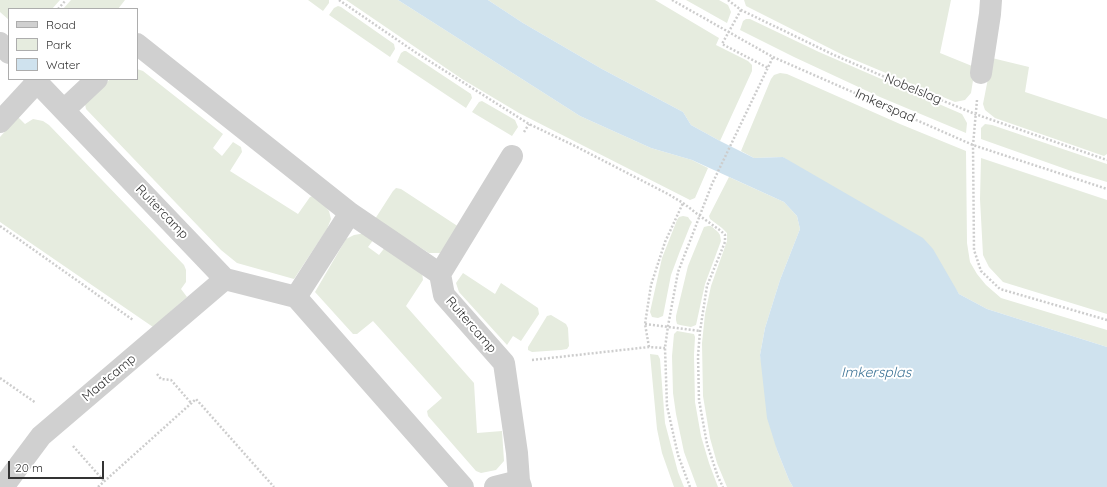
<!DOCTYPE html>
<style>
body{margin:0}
#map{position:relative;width:1107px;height:487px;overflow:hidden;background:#fff;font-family:Quicksand,sans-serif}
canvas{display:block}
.legend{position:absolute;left:8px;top:8px;width:130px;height:72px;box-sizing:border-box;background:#fff;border:1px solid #adadad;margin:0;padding:5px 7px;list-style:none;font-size:12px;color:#333}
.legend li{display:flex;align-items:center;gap:8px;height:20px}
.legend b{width:20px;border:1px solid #adadad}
.scale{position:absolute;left:8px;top:461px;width:96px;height:18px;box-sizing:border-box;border:2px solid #333;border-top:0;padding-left:5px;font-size:12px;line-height:14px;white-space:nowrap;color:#333;-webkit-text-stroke:3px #fff;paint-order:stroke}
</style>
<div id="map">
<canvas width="1107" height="487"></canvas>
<ul class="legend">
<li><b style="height:5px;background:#d0d0d0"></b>Road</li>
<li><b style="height:11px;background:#e6ecdf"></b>Park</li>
<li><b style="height:11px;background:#cfe2ee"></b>Water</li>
</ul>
<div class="scale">20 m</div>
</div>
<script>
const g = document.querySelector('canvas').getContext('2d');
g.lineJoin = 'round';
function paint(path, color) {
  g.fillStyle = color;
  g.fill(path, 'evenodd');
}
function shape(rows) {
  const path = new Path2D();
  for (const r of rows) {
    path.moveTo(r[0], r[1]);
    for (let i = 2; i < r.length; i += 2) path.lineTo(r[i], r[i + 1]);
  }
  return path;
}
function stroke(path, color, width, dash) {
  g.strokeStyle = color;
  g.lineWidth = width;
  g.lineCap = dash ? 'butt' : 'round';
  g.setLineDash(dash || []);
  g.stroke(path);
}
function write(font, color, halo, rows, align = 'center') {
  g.font = font + ' Quicksand,sans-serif';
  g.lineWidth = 4;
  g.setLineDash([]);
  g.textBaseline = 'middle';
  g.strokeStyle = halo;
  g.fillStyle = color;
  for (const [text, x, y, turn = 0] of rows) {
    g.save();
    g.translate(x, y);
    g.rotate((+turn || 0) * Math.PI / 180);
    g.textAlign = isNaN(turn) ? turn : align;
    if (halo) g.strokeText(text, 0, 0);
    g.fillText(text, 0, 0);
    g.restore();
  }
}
const green = shape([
 [0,0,60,0,52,9,9,9,9,20,0,12],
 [71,0,125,0,118,9,63,9],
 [308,0,329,0,329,3,323,11],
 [346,0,398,0,580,116,651,148,692,160,708,168,695,198,690,200,519,113,462,79],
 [488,0,655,0,719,38,716,45,748,61,752,65,752,71,720,141,691,125,683,112,602,69,523,23],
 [686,0,719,0,728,5,731,12,727,23],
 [744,0,951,0,940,53,972,66,975,68,971,93,965,100,955,102,843,55,746,6],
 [338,6,341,7,394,44,395,49,390,57,329,15,334,8],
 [746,19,750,19,819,52,962,114,967,123,966,133,880,97,794,57,740,30,743,21],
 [404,51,406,51,471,94,472,98,466,108,397,62,401,53],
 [992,58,1029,67,1025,92,1107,119,1107,154,1104,156,995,118,985,110,983,104],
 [137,69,143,71,223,134,213,148,222,156,233,142,241,147,242,152,230,171,298,214,310,197,315,195,329,211,331,219,327,229,294,279,237,263,221,250,86,109,85,104,110,79,137,79],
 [780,73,787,74,900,124,966,151,967,243,970,262,977,274,986,285,1001,298,1107,330,1107,347,987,309,959,294,952,284,783,157,754,158,741,151,771,79,774,75],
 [482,101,515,120,518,127,512,136,472,112,479,102],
 [18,117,25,124,33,119,43,121,49,125,184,265,186,270,186,282,181,289,187,297,153,327,0,222,0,137],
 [985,124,992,125,1107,164,1107,182,1074,172,981,139,981,128],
 [981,158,1107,200,1107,314,1003,282,989,267,983,255,980,199],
 [729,177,784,202,797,216,800,229,780,280,765,328,760,355,777,450,789,480,793,487,727,487,717,463,710,438,703,396,702,343,705,314,711,286,727,241,727,233,722,228,710,219,709,216],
 [396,188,401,189,459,227,440,253,429,253,375,219,393,191],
 [683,216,688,217,690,220,692,222,690,226,680,251,671,275,663,316,658,318,652,317,650,312,662,258,677,220,679,217],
 [708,226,711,226,718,232,720,235,721,241,705,284,696,325,691,327,680,325,677,324,676,320,676,316,688,266,704,227],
 [366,233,374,239,368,247,379,255,386,246,422,272,423,280,406,306,474,383,477,433,502,431,504,461,496,470,481,473,476,471,428,416,427,411,442,398,373,321,357,334,353,334,315,292,346,239,354,235],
 [463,273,495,294,501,283,538,308,539,314,521,341,513,336,507,345,459,292,456,283],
 [551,315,566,324,568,328,569,346,567,349,561,350,532,352,528,350,528,347,547,316],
 [677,331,694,334,695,337,694,355,695,402,701,436,709,463,718,487,697,487,684,452,676,414,673,393,672,356,674,334],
 [650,354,658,355,660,359,665,423,678,472,684,487,674,487,662,453,657,429]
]);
const water = shape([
 [398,0,488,0,523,23,602,69,683,112,691,125,720,141,754,158,783,157,923,238,933,249,959,294,987,309,1107,347,1107,487,793,487,789,480,777,450,767,418,760,355,765,328,780,280,800,229,797,216,784,202,692,160,651,148,580,116]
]);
const path = shape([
 [339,0,415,52,529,124,573,145,668,194,683,203,700,216,721,231,725,235,725,242,707,286,700,331,698,356,699,400,707,444,718,477,723,487],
 [672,0,773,57,973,145,1107,189],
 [728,0,741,10,834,55,885,77,975,114,1107,160],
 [58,9,66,0],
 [741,10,722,44,768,68],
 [977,100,973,145,974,250,981,271,1000,289,1107,320],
 [524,132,529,124],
 [0,226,133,320],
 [645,324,700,331],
 [649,347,645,324,651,285,665,242,683,203],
 [532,360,649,347,665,348],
 [157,374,161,379,171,380,192,404],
 [0,378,36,403],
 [73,446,104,481],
 [98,487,196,399,274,487],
 [690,487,678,455,667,406,665,348,668,326,678,272,712,184,773,57]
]);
const minor = shape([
 [0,43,9,53],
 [137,44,350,213,440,274,444,295,504,363,517,453,519,481,521,487],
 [981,73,990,14,991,0],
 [34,79,225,279,296,297,463,487],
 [64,110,97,79],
 [0,122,37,82],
 [440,274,512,156],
 [296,297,350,213],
 [3,487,41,436,225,279],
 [495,487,519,481]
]);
const streetNames = [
 ["Nobelslag",913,89,22],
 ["Imkerspad",885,106,24],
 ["Ruitercamp",162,212,46],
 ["Ruitercamp",471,325,49],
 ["Maatcamp",109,378,-40]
];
const waterNames = [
 ["Imkersplas",876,373]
];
paint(green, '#e6ecdf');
paint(water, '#cfe2ee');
stroke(path, '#cdcdcd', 2.5, [2, 2]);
stroke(minor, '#d0d0d0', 22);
write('13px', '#333', '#fff', streetNames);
write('italic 14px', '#3f7597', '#fff', waterNames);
</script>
